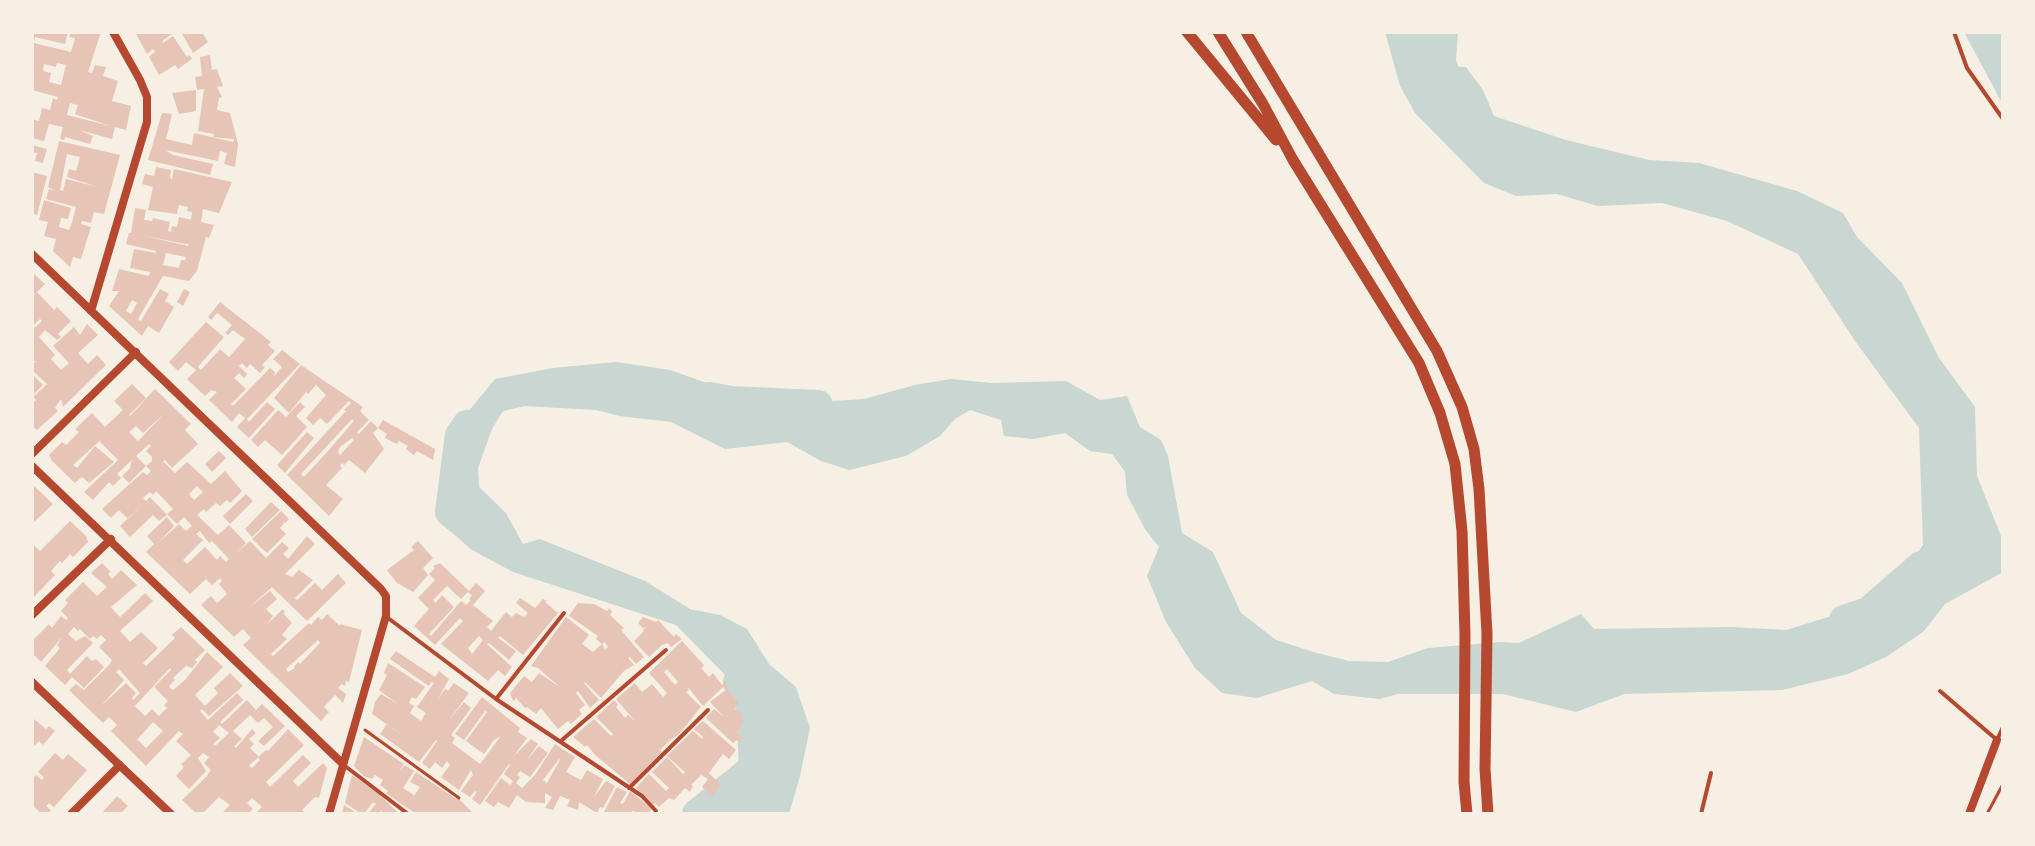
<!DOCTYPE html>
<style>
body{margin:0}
#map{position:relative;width:2035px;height:846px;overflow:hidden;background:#f6efe4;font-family:Georgia,serif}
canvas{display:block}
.frame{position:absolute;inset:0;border:34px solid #f6efe4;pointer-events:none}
</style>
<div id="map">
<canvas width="2035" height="846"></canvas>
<div class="frame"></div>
</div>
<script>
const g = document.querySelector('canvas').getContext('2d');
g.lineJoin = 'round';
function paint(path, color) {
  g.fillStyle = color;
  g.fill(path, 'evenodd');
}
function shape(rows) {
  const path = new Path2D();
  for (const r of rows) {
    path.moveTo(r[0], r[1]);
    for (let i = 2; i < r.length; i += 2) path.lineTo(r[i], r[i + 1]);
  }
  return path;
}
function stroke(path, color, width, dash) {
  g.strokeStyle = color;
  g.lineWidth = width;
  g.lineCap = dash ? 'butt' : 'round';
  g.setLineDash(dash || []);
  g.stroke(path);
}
const water = shape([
 [1385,32,1458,32,1456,61,1459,67,1466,67,1483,90,1494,116,1566,140,1649,160,1699,163,1797,191,1843,213,1857,237,1902,283,1939,358,1975,407,1977,476,2003,541,2003,572,1945,604,1923,632,1886,657,1848,674,1782,690,1624,694,1576,712,1503,694,1398,694,1380,699,1334,694,1312,681,1257,698,1222,693,1195,668,1166,622,1147,576,1159,547,1145,529,1127,495,1125,472,1112,454,1090,451,1065,433,1033,439,1004,436,1001,420,970,410,955,419,940,436,906,456,849,470,821,461,787,442,725,449,671,422,620,416,596,410,525,406,503,411,492,429,478,468,479,487,506,513,523,544,540,539,645,581,690,609,720,615,747,629,769,664,796,687,810,728,800,776,789,814,701,814,732,800,753,776,760,749,751,717,732,682,676,625,513,572,472,550,442,524,451,504,457,464,451,443,467,413,495,379,553,368,616,362,670,370,724,389,763,409,783,400,817,402,864,399,915,385,951,379,992,383,1066,381,1100,400,1127,396,1140,427,1161,440,1168,456,1182,533,1213,552,1241,613,1276,640,1317,653,1349,661,1388,662,1428,648,1501,642,1519,643,1581,614,1594,629,1731,627,1786,630,1884,600,1923,545,1919,428,1855,341,1798,254,1727,221,1662,203,1598,206,1557,194,1516,196,1484,183,1415,113,1400,86],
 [1964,32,2003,32,2003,105]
]);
const river = shape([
 [710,397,731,401,818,405],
 [467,425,460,435,450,512,468,526],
 [1844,620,1868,612,1921,566],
 [697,814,754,768,751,706,738,682]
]);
const building = shape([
 [32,32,68,32,65,44,35,37,34,43,71,52,75,38,69,37,71,32,101,32,88,72,92,73,95,65,106,67,103,76,118,81,112,101,131,106,126,130,115,127,112,139,79,130,93,136,90,144,65,137,64,140,60,139,63,127,49,124,44,141,32,138,32,119,39,121,42,108,50,110,53,98,57,100,58,97,32,90],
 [57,63,66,65,61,85,49,82,51,73,43,71,44,64,56,67],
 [70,103,78,105,75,114,110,126,67,115],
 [135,32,175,32,162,41,163,43,173,36,187,57,189,55,192,59,178,69,175,65,159,75,149,57,155,52,153,49,147,54],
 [181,32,202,32,208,42,193,53],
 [210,55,212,70,217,69,223,86,217,87,222,97,219,98,217,110,230,113,238,144,235,167,224,164,227,153,220,151,218,161,165,150,173,155,213,164,210,175,148,160,162,113,172,114,166,139,192,145,194,133,233,142,234,139,213,137,214,134,198,131,204,89,197,90,195,77,202,76,200,57],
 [196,90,196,111,179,114,172,93],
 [59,141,120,155,104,214,94,212,91,223,82,221,81,224,91,227,81,259,73,257,70,267,53,251,56,239,44,236,48,222,39,220,44,200,71,208,68,219,61,218,59,227,69,230,72,222,76,207,46,199,49,189,56,191,48,187],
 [67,154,80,157,76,171,69,169,67,177,98,187,66,179,63,191,60,190],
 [32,145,47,149,43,163,35,161,37,153,32,152],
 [156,167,171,170,170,178,172,179,174,169,232,182,219,213,203,209,201,222,191,220,192,212,187,211,188,207,179,205,177,214,148,210,153,187,142,184,145,174,154,176],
 [32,172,47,176,37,215,32,213],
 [135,208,146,210,144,220,152,221,153,218,170,222,168,231,171,232,172,226,177,227,179,217,214,225,209,238,206,237,197,271,189,281,163,276,138,319,141,321,160,289,169,294,165,301,174,307,159,333,148,326,142,336,109,306,119,291,112,291,119,269,149,276,150,272,130,268,134,249,156,253,156,251,126,244,129,233,131,233],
 [141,235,185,244,189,244,188,246],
 [166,253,186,257,185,260,181,260,179,268,163,265],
 [132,300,137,303,131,314,126,311],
 [32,272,45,284,37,292,54,310,57,307,71,321,58,334,61,337,57,340,45,330,39,337,55,355,51,359,61,370,69,363,53,346,74,327,80,335,87,324,98,335,78,353,88,364,97,355,106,365,63,407,61,399,55,408,58,411,37,430,32,426,32,403,36,400,33,397,47,384,32,370,32,365,36,361,32,361,32,330,42,321,40,319,32,327,32,297,35,294,32,291],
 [184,289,190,292,183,306,177,302],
 [220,302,271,342,268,345,275,351,262,365,265,367,260,373,250,364,247,368,242,363,239,366,247,374,244,378,239,373,234,378,246,389,231,404,233,406,270,368,275,372,274,376,282,367,273,359,282,350,300,364,247,419,249,422,267,402,275,409,249,438,237,427,245,418,239,413,232,422,209,400,217,392,211,390,205,396,187,379,196,370,186,362,178,371,169,362,206,322,224,337,198,367,201,370,220,349,229,357,245,339,233,330,228,335,225,333,232,325,217,313,211,320,208,317],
 [301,365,363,407,360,411,369,420,357,432,359,434,371,421,378,428,383,420,435,449,433,460,417,451,414,455,406,449,408,446,399,441,397,444,385,438,387,434,378,428,373,433,384,449,365,473,349,460,344,465,342,463,340,466,342,468,326,485,343,499,329,516,287,475,346,411,344,410,351,403,349,401,327,424,320,418,313,425,306,418,326,395,316,385,308,394,306,392,289,413,274,398],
 [352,419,354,421,329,450,304,477,301,474],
 [352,438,354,440,340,455,338,452,340,447],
 [32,374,43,385,32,396],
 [132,384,146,398,129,415,130,416,155,389,191,424,185,430,198,444,172,468,165,460,163,461,175,473,187,462,211,484,225,471,242,491,230,503,227,500,220,506,216,503,206,512,204,509,197,515,218,535,229,525,246,543,236,553,250,541,266,558,282,542,289,548,283,554,288,559,307,536,315,544,285,574,292,577,299,570,313,580,295,598,297,600,315,583,322,590,338,574,346,583,307,621,272,587,250,607,270,591,277,599,266,609,273,616,266,625,283,609,285,612,283,613,292,623,282,635,287,639,271,654,273,656,309,623,311,625,318,617,322,620,327,614,340,626,340,624,362,630,349,682,346,681,345,686,342,684,338,688,346,694,343,703,335,695,324,707,329,712,321,721,243,645,251,638,243,629,234,637,201,605,211,596,217,603,227,594,219,584,222,581,220,578,212,585,206,579,190,594,146,552,154,544,147,536,167,517,174,526,158,543,179,524,186,531,192,526,184,517,177,524,167,514,173,509,156,491,153,495,150,492,143,498,146,501,150,497,167,515,159,521,153,515,130,537,120,526,145,502,128,519,119,510,111,518,102,509,143,472,147,475,151,471,146,466,129,483,122,476,130,468,132,460,117,474,121,478,113,486,109,482,93,500,84,492,118,460,100,442,102,439,73,465,77,468,95,446,114,462,89,483,82,477,75,483,52,461,49,455,62,442,66,445,79,432,75,429,92,413,105,427,123,410,114,401],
 [164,414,138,441,129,432,136,426,143,433],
 [149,444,151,446,146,451,152,457,152,461,146,466,136,456],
 [197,486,203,492,194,500,189,494],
 [200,531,209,543,212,541,229,559,226,562,220,556,217,560,205,547,187,564,183,560,203,540,196,534],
 [318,640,320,643,300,664,298,662,294,667,295,668,288,672,286,669],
 [300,402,305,407,296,416,307,427,282,455,265,440,258,447,251,440,278,410,286,417],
 [307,432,314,438,285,473,277,465],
 [219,451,226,458,212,472,205,464],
 [32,484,53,504,32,524],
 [246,494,253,501,230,524,223,516],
 [271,502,280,510,252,537,245,529],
 [281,511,289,519,285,523,283,521,284,524,280,528,286,534,267,553,252,539],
 [70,521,86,536,88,542,73,557,70,554,62,563,60,561,51,571,55,575,32,599,32,543,40,551],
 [418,541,433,558,423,568,428,575,413,592,397,583,387,570,414,550,411,547],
 [102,563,111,572,108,574,112,579,121,570,137,585,111,607,120,617,145,593,153,601,120,631,130,642,141,632,158,648,143,663,146,666,175,638,172,635,181,627,205,650,195,660,197,662,192,668,186,666,173,678,175,680,169,686,170,688,173,690,185,680,207,652,223,667,195,695,205,706,218,693,214,688,230,673,243,686,209,716,202,709,200,711,208,720,237,693,243,700,220,722,222,724,247,700,256,710,262,704,285,726,264,746,258,741,273,727,264,718,258,723,250,715,233,731,242,739,234,746,236,748,252,729,256,733,249,739,254,744,250,748,259,757,249,765,252,768,260,760,258,757,266,750,268,751,288,729,304,745,266,782,270,787,303,755,311,763,293,781,298,787,323,763,327,768,319,798,315,797,302,810,306,814,255,814,262,807,252,798,247,803,253,809,248,814,221,814,230,805,219,797,202,814,197,814,182,800,206,777,211,770,204,763,209,757,203,753,198,758,206,771,189,789,176,776,184,767,181,764,191,755,176,741,183,734,179,731,146,766,111,731,117,725,109,717,103,723,69,690,76,684,84,690,109,665,112,660,99,647,106,640,101,635,97,639,93,636,90,639,80,629,78,631,74,627,68,634,76,641,85,636,93,643,67,670,70,674,87,656,92,661,96,659,104,667,84,688,72,677,65,685,45,666,60,648,57,645,62,637,41,662,32,653,32,637,34,639,49,624,52,628,61,616,66,620,68,618,61,611,68,603,65,600,83,582,97,596,107,587,91,573],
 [170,668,171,670,154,687,168,701,164,705,167,708,159,716,152,709,145,716,135,706],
 [119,669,140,693,133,700,132,698,136,693,126,683,101,706,124,680,116,672],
 [153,722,163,731,146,748,137,739,135,742],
 [219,725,229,733,215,746,213,744,220,738,213,732],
 [440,563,469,591,476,583,485,591,473,605,493,621,487,627,491,631,506,612,512,617,516,613,524,617,528,613,516,603,520,598,535,608,543,599,547,601,545,602,558,613,523,655,500,636,498,638,516,651,509,660,489,643,487,644,512,667,505,676,498,670,488,681,441,644,463,621,460,618,435,645,414,626,429,609,418,598,435,580,429,574,435,568,433,566],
 [447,586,461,599,468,592,472,595,469,599,471,600,466,605,461,601,431,636,429,634,454,607,442,595,436,603,433,600],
 [479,636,483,640,472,654,468,648],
 [578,603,594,604,607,611,609,608,612,612,610,615,624,628,621,630,644,657,636,664,630,657,628,658,634,665,624,671,601,698,585,682,584,683,599,700,590,708,578,691,576,693,585,705,579,710,582,714,571,724,568,721,558,729,541,708,536,714,527,707,525,708,516,698,514,701,512,699,510,693,524,676,532,682,539,673,561,688,538,668,531,666,566,617,589,635,582,644,593,652,602,644,605,649,608,647,605,642,602,644,596,639,598,636,569,616],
 [643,617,656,622,658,620,674,637,676,634,682,639,671,647,668,643,662,645,649,657,634,641,644,631,643,630,646,627,643,628,638,623],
 [682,641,704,665,701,668,709,677,713,673,722,685,725,682,728,686,725,689,723,687,703,706,687,686,689,690,686,692,701,707,679,734,669,741,660,750,662,752,630,784,595,755,587,745,585,747,573,737,594,719,611,736,613,734,596,717,614,700,618,705,616,707,625,718,628,715,635,721,616,699,635,683,642,692,652,684,663,697,667,693,649,673],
 [667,669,678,682,675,685,664,672],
 [396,651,435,677,439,671,449,679,438,699,445,689,448,691,454,683,469,693,449,720,464,702,471,708,451,735,455,738,452,743,480,764,501,736,494,740,484,754,466,741,487,712,485,711,464,740,455,734,482,697,520,728,518,732,527,738,514,756,531,739,538,744,527,760,539,746,548,753,530,777,520,771,517,775,520,777,516,783,522,788,519,791,535,775,555,744,575,757,566,772,581,780,587,770,603,779,594,797,606,781,615,786,603,808,600,807,597,813,579,802,578,810,567,806,570,800,560,796,553,810,545,808,552,797,545,793,545,803,526,802,517,795,509,808,498,802,494,807,485,801,501,778,510,785,513,781,504,774,510,765,509,764,480,805,472,799,477,792,475,791,470,797,461,791,473,775,471,770,459,790,441,777,450,765,447,761,442,768,435,762,430,769,422,763,437,741,436,740,419,762,380,734,387,724,408,739,372,714,375,702,381,694,398,704,379,690,387,675,384,673,388,663,425,687,416,699,412,697,409,703,414,706,410,713,421,721,426,713,417,707,434,683,431,682,429,686,390,659],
 [559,759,560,760,547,783,543,780],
 [727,689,739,703,734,708,738,712,740,710,743,723,737,732,743,738,739,742,737,740,733,743,706,718,714,709,724,717,710,702],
 [34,719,46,729,49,726,55,731,43,745,39,741,32,748],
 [703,721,736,750,729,759,723,754,709,773,721,785,712,796,702,787,708,779,701,775,691,785,693,786,690,792,685,788,674,800,669,798,659,807,655,803,653,805,636,788,649,774,666,791,669,788,652,772,667,757,683,774,685,772,667,756,693,731,702,739,703,737,694,729],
 [364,737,404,764,399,771,405,765,414,771,403,788,414,795,412,799,420,787,410,782,416,772,456,799,457,797,472,812,471,814,416,814,386,793,388,791,380,785,383,780,375,775,372,779,364,776,354,766],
 [55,753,63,760,68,754,87,770,54,807,49,803,46,806,51,810,48,814,42,814,32,805,32,779,36,775,42,780,44,777,38,772],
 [352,775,379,794,399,814,381,814,382,810,378,814,368,814,376,804,373,802,364,814,342,814,344,805,358,814,359,812,345,803],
 [617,787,627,792,620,803,623,804,630,791,652,809,647,814,632,811,631,814,603,814],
 [117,796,128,806,120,814,101,814]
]);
const path = shape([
 [365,730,459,798],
 [1987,814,2003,784]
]);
const service = shape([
 [1954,32,1967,68,2003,119],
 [388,618,496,699,642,796,656,811],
 [1940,691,1997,740,2003,727],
 [496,699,564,613],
 [562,740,666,650],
 [345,766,408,814],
 [629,788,708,710],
 [1701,814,1711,773]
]);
const minor = shape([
 [32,254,381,589,386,596,386,616,329,814],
 [91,311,147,122,147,97,140,80,113,32],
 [32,454,136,352],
 [32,466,343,764],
 [32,615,111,539],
 [32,682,171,814],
 [71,814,120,765],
 [1969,814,1997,740]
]);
const secondary = shape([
 [1187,32,1276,140],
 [1218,32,1263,104,1293,160,1419,363,1440,413,1455,464,1462,531,1465,635,1464,782,1467,814],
 [1246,32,1437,351,1462,407,1474,449,1479,489,1487,634,1485,769,1488,814]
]);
paint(water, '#c9d6d2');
stroke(river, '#c9d6d2', 30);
paint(building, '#e6c5b7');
stroke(path, '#b5482f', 3);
stroke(service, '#b5482f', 4);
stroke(minor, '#b5482f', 8);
stroke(secondary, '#b5482f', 11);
</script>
